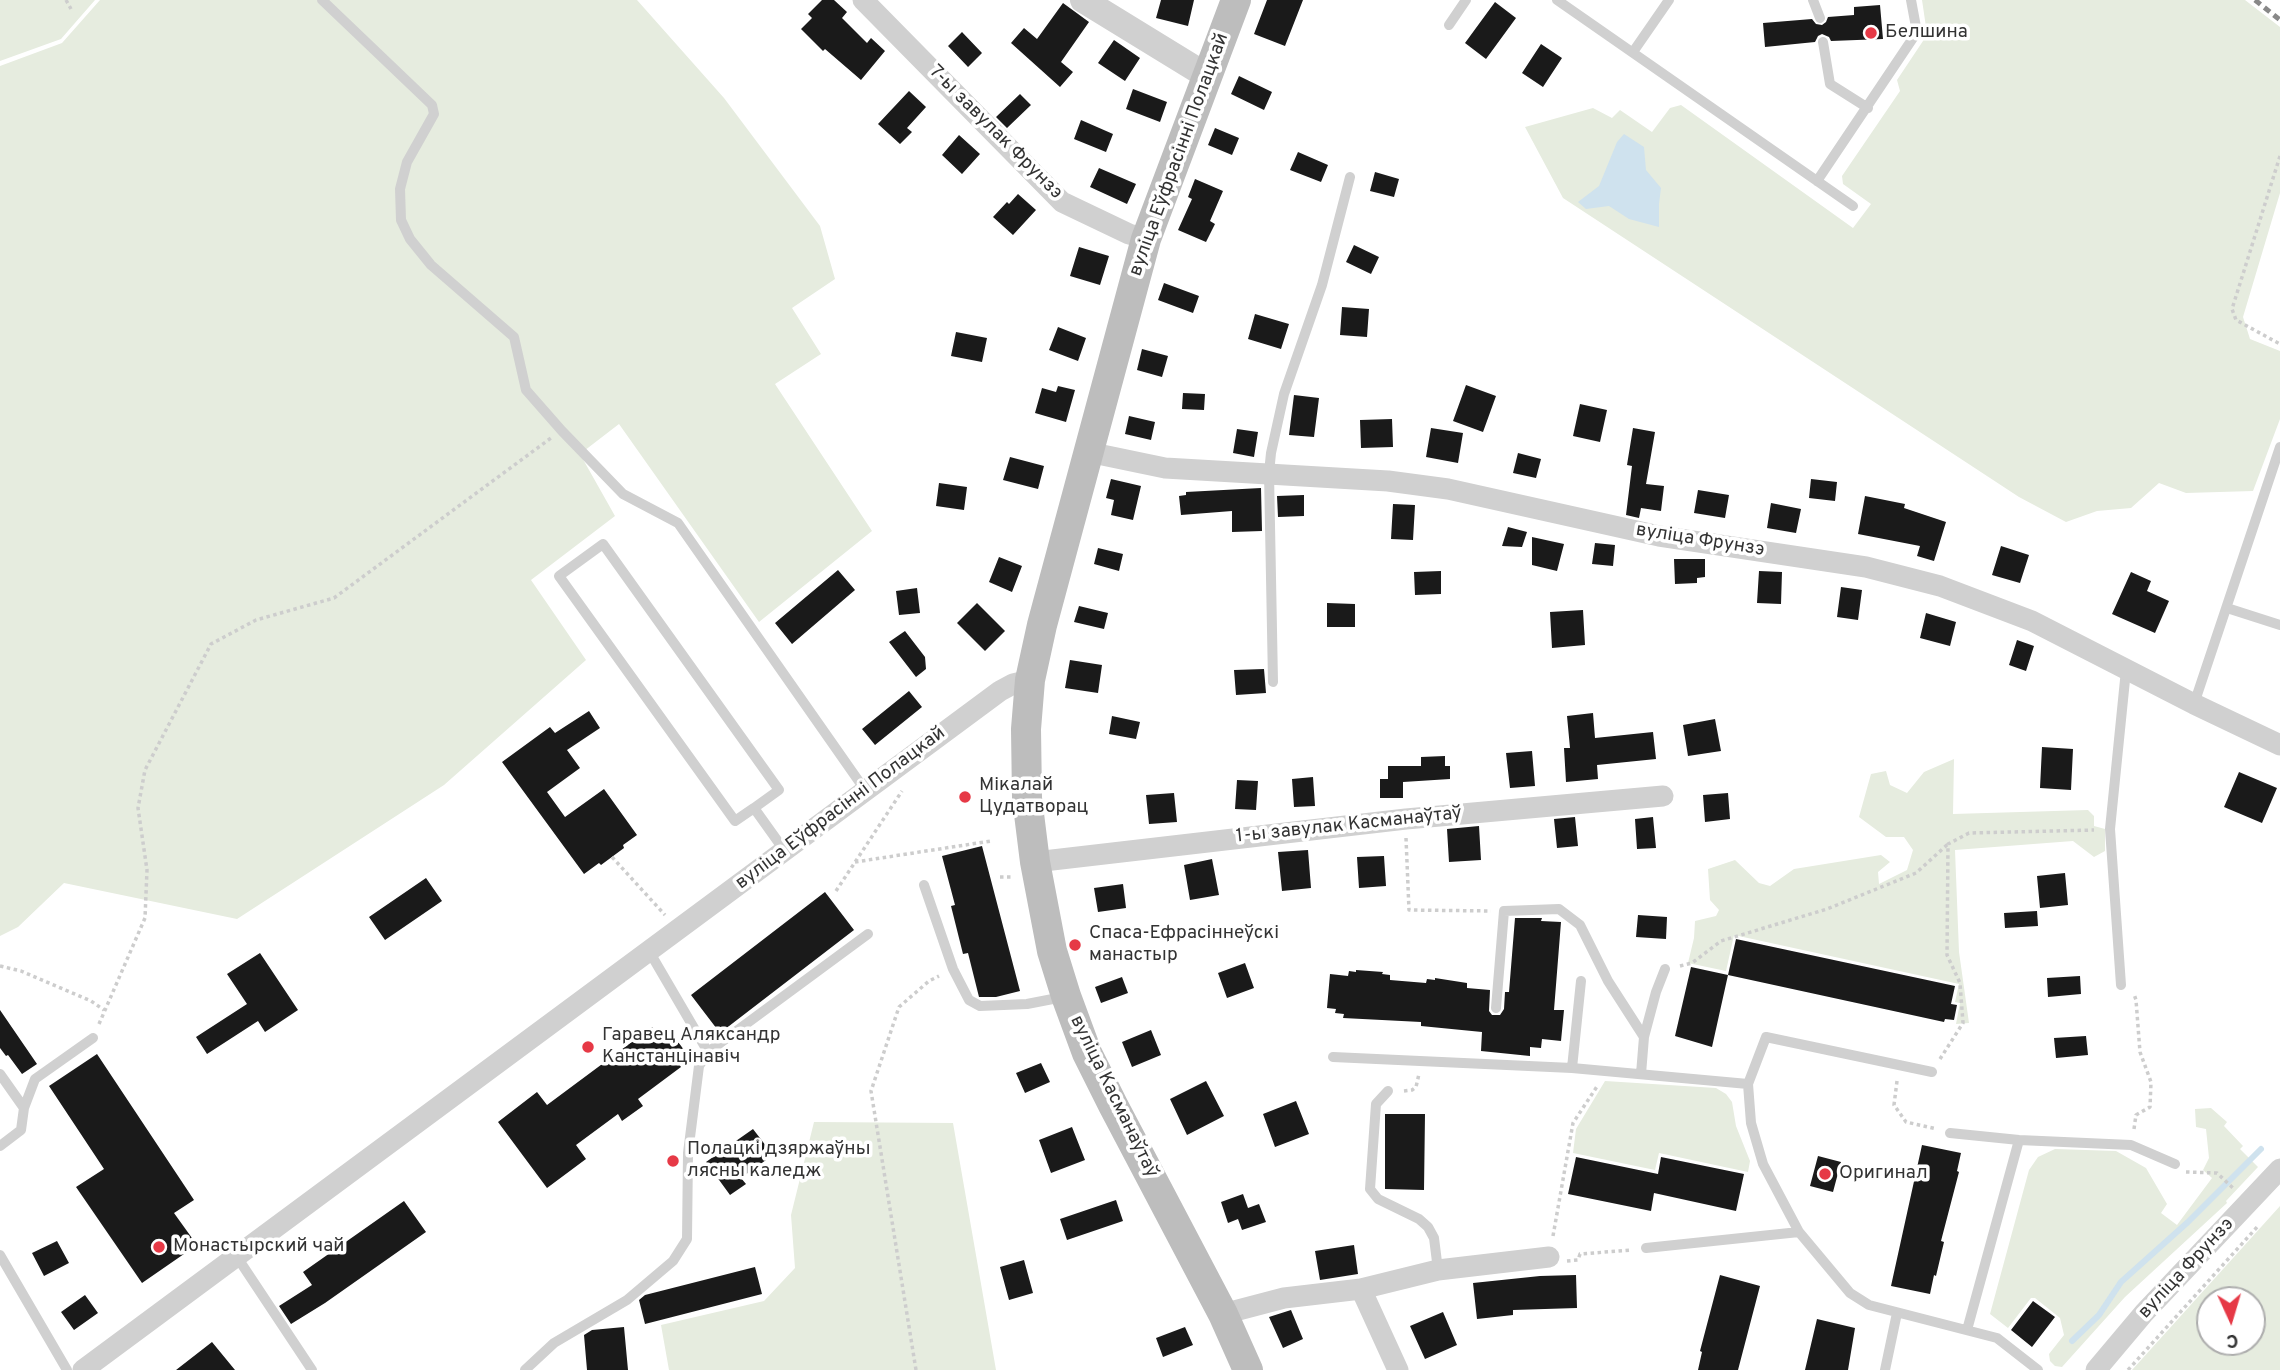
<!DOCTYPE html>
<meta charset="utf-8">
<style>
body{margin:0}
#map{position:relative;width:2280px;height:1370px;overflow:hidden;background:#fff;font-family:Overpass,sans-serif}
canvas{display:block}
.north{position:absolute;left:2196px;top:1286px;width:70px;height:70px;box-sizing:border-box;background:#fff;border:2px solid #adadad;border-radius:50%;rotate:176deg;font-size:19px;font-weight:700;line-height:28px;text-align:center;color:#333}
.north::after{content:'';display:block;margin:auto;width:24px;height:32px;background:#e63946;clip-path:polygon(50% 0,100% 100%,50% 72%,0 100%)}
</style>
<div id="map">
<canvas width="2280" height="1370"></canvas>
<div class="north">С</div>
</div>
<script>
const g = document.querySelector('canvas').getContext('2d');
g.lineJoin = 'round';
function paint(path, color) {
  g.fillStyle = color;
  g.fill(path, 'evenodd');
}
function shape(rows) {
  const path = new Path2D();
  for (const r of rows) {
    path.moveTo(r[0], r[1]);
    for (let i = 2; i < r.length; i += 2) path.lineTo(r[i], r[i + 1]);
  }
  return path;
}
function stroke(path, color, width, dash) {
  g.strokeStyle = color;
  g.lineWidth = width;
  g.lineCap = dash ? 'butt' : 'round';
  g.setLineDash(dash || []);
  g.stroke(path);
}
function write(font, color, halo, rows, align = 'center') {
  g.font = font + ' Overpass,sans-serif';
  g.lineWidth = 7;
  g.setLineDash([]);
  g.textBaseline = 'middle';
  g.strokeStyle = halo;
  g.fillStyle = color;
  for (const [text, x, y, turn = 0] of rows) {
    g.save();
    g.translate(x, y);
    g.rotate((+turn || 0) * Math.PI / 180);
    g.textAlign = isNaN(turn) ? turn : align;
    if (halo) g.strokeText(text, 0, 0);
    g.fillText(text, 0, 0);
    g.restore();
  }
}
const green = shape([
 [0,0,95,0,61,39,0,61],
 [100,0,637,0,724,98,820,226,835,279,792,308,821,354,775,384,872,531,759,622,619,424,580,454,615,516,531,580,586,660,444,785,237,919,64,883,18,927,0,936,0,66,62,43],
 [1922,0,2245,0,2280,27,2280,193,2243,317,2250,339,2280,351,2280,419,2253,491,2186,493,2159,483,2131,508,2097,511,2066,522,2019,497,1563,198,1525,127,1593,108,1612,118,1620,110,1652,132,1670,108,1681,105,1853,228,1871,204,1843,184,1842,176,1900,91,1897,80,1923,41,1926,27],
 [1954,759,1953,814,2088,810,2094,816,2094,826,2105,829,2105,851,2094,857,2073,841,1955,850,1959,952,1969,1023,1956,1024,1960,1003,1955,1002,1959,984,1734,935,1726,971,1688,963,1694,938,1695,921,1716,916,1719,910,1710,900,1708,869,1735,860,1759,883,1770,886,1794,869,1881,855,1890,862,1878,872,1879,884,1907,870,1913,850,1904,837,1886,837,1859,817,1871,774,1886,771,1890,785,1907,793,1924,772],
 [1605,1081,1716,1088,1726,1094,1732,1102,1736,1126,1750,1161,1748,1172,1659,1153,1655,1170,1573,1153,1576,1129],
 [2211,1108,2227,1122,2224,1126,2243,1146,2240,1149,2258,1167,2226,1201,2227,1203,2125,1297,2062,1367,2055,1366,2050,1361,2049,1354,2064,1335,2060,1318,2035,1298,2031,1298,2008,1328,1990,1314,2029,1170,2038,1157,2055,1149,2116,1151,2146,1168,2167,1204,2161,1213,2177,1225,2212,1178,2203,1170,2209,1158,2206,1129,2196,1127,2195,1109],
 [814,1122,953,1123,996,1370,669,1370,661,1325,764,1301,795,1268,791,1215],
 [2280,1206,2280,1370,2132,1370],
 [2210,1300,2252,1300,2252,1342,2210,1342]
]);
const water = shape([
 [1624,134,1644,147,1646,170,1661,188,1659,204,1659,227,1629,219,1609,206,1586,209,1578,202,1599,186,1617,142]
]);
const stream = shape([
 [2072,1341,2099,1315,2121,1282,2188,1222,2261,1149]
]);
const building = shape([
 [822,0,834,0,847,12,842,18,867,43,871,38,885,51,861,80,825,49,823,51,801,29,812,18,808,14],
 [1161,0,1194,0,1188,26,1156,18],
 [1267,0,1303,0,1285,46,1254,34],
 [1495,2,1516,18,1486,59,1465,43],
 [1063,3,1089,22,1061,62,1073,72,1060,87,1011,43,1024,28,1037,39],
 [1880,5,1883,39,1831,41,1829,37,1822,34,1818,36,1815,42,1765,47,1763,23,1812,19,1816,24,1822,25,1826,22,1828,17,1854,15,1854,7],
 [962,32,982,53,968,67,948,46],
 [1114,40,1140,58,1125,81,1098,63],
 [1541,44,1562,58,1543,87,1522,73],
 [1239,76,1272,92,1264,110,1231,94],
 [1133,89,1167,102,1160,122,1126,109],
 [909,91,926,107,907,128,912,132,900,144,878,124],
 [1020,94,1031,105,1007,128,996,117],
 [1081,120,1113,134,1106,152,1074,139],
 [1215,128,1239,138,1232,155,1208,145],
 [959,135,980,154,962,174,942,155],
 [1298,152,1328,165,1321,182,1290,170],
 [1099,168,1136,184,1127,204,1090,187],
 [1375,172,1399,179,1394,197,1370,191],
 [1195,179,1223,191,1210,221,1215,224,1206,242,1178,230,1192,199,1188,197],
 [1018,194,1036,210,1013,235,993,217,1007,202,1009,204],
 [1354,245,1379,257,1371,274,1346,262],
 [1079,247,1109,256,1100,285,1070,276],
 [1164,283,1199,296,1193,313,1158,300],
 [1342,307,1369,309,1367,337,1340,335],
 [1255,314,1289,324,1281,349,1248,339],
 [1058,327,1086,338,1078,361,1049,350],
 [956,332,987,338,982,362,951,356],
 [1142,349,1168,356,1162,377,1137,370],
 [1466,385,1496,396,1483,432,1453,421],
 [1058,386,1075,390,1066,422,1035,413,1042,388,1056,392],
 [1183,393,1205,394,1204,410,1182,409],
 [1294,395,1319,398,1314,437,1289,435],
 [1580,404,1607,410,1600,442,1573,436],
 [1129,416,1155,422,1151,440,1125,434],
 [1392,419,1393,447,1361,448,1360,420],
 [1431,428,1463,433,1458,463,1426,457],
 [1633,428,1655,432,1646,484,1664,486,1661,511,1641,508,1639,518,1626,515,1632,466,1627,465],
 [1237,429,1258,432,1254,457,1233,453],
 [1518,453,1541,459,1536,478,1513,473],
 [1010,457,1044,466,1038,489,1003,480],
 [1111,479,1141,486,1133,520,1111,515,1114,500,1106,498],
 [1811,479,1837,482,1835,501,1809,498],
 [939,483,967,487,964,510,936,506],
 [1261,488,1262,531,1232,532,1232,511,1181,515,1179,496,1186,495,1186,492],
 [1698,490,1729,495,1725,518,1694,513],
 [1304,495,1304,516,1278,517,1277,496],
 [1865,496,1905,504,1904,508,1946,522,1934,561,1917,556,1920,546,1858,534],
 [1771,503,1801,509,1796,533,1767,528],
 [1393,504,1415,505,1413,540,1391,539],
 [1508,527,1527,532,1522,547,1502,546],
 [1532,537,1564,544,1557,571,1532,565],
 [1595,543,1615,545,1613,566,1592,564],
 [2001,546,2029,555,2020,583,1992,575],
 [1098,548,1123,554,1119,571,1094,564],
 [999,557,1022,566,1012,592,989,582],
 [1674,559,1705,559,1705,577,1697,578,1697,583,1675,584],
 [838,570,855,590,792,644,775,623],
 [1441,571,1441,594,1415,595,1414,572],
 [1759,571,1782,572,1781,604,1757,603],
 [2131,572,2151,581,2147,591,2169,601,2155,633,2112,614],
 [1841,587,1862,590,1858,620,1837,617],
 [917,588,920,613,899,615,896,591],
 [977,603,1005,631,985,651,957,623],
 [1327,603,1355,604,1355,627,1327,627],
 [1079,606,1108,613,1104,629,1074,622],
 [1583,610,1585,645,1552,648,1550,612],
 [1926,613,1956,622,1950,646,1920,638],
 [905,631,925,657,926,669,916,677,889,642],
 [2017,640,2034,646,2026,671,2009,665],
 [1070,660,1102,665,1098,693,1065,688],
 [1264,669,1266,693,1236,695,1234,670],
 [909,691,922,707,875,745,862,729],
 [589,711,600,728,567,750,580,768,547,792,565,817,604,789,637,835,623,845,624,848,601,865,599,863,584,874,502,762,550,727,555,733],
 [1593,713,1595,738,1653,732,1656,759,1597,765,1598,779,1566,782,1564,748,1570,748,1567,716],
 [1112,716,1140,722,1136,739,1109,734],
 [1715,719,1721,751,1688,756,1683,725],
 [2042,747,2073,749,2071,790,2040,788],
 [1532,751,1535,786,1510,788,1506,753],
 [1445,756,1445,766,1450,766,1450,779,1403,782,1403,798,1380,798,1380,779,1388,779,1388,766,1421,766,1421,757],
 [2239,772,2277,788,2262,823,2224,807],
 [1313,777,1315,806,1294,807,1292,779],
 [1237,780,1258,781,1256,810,1235,809],
 [1174,793,1177,822,1149,824,1146,795],
 [1728,793,1730,819,1705,822,1703,795],
 [1575,817,1578,846,1557,848,1554,819],
 [1653,817,1656,848,1637,849,1635,819],
 [1479,826,1481,860,1449,862,1447,829],
 [982,846,1020,991,996,997,979,997,968,953,963,954,951,906,955,905,942,856],
 [1308,850,1311,888,1282,891,1278,852],
 [1384,856,1386,886,1359,888,1357,857],
 [1212,859,1219,895,1190,900,1184,865],
 [2065,873,2068,905,2040,908,2037,876],
 [426,878,442,901,385,940,369,917],
 [1123,884,1126,908,1098,912,1094,888],
 [825,892,854,930,720,1033,691,995],
 [2037,911,2038,926,2005,928,2004,913],
 [1638,915,1667,917,1666,939,1636,937],
 [1515,918,1542,918,1541,921,1561,922,1554,1010,1564,1010,1561,1041,1542,1039,1541,1048,1530,1047,1530,1056,1481,1051,1482,1032,1421,1026,1421,1022,1343,1018,1344,1014,1335,1013,1336,1009,1327,1008,1330,974,1348,976,1349,971,1356,972,1356,970,1383,972,1382,974,1390,975,1390,980,1426,983,1427,979,1435,980,1435,978,1467,983,1467,988,1490,990,1489,1011,1492,1015,1500,1015,1504,1009,1505,992,1509,992],
 [1736,939,1955,986,1951,1004,1957,1005,1954,1020,1945,1019,1944,1022,1728,975],
 [260,953,298,1010,265,1032,258,1021,207,1054,196,1037,247,1004,227,974],
 [1245,963,1254,988,1227,998,1218,973],
 [1691,967,1728,975,1712,1047,1675,1036],
 [2080,976,2081,994,2048,997,2047,978],
 [1122,977,1128,993,1101,1003,1095,987],
 [0,1010,37,1064,22,1074,8,1055,6,1056,0,1048],
 [652,1027,658,1036,668,1028,684,1050,674,1057,681,1067,638,1099,643,1106,622,1121,618,1114,576,1145,586,1159,547,1188,498,1122,537,1092,547,1105],
 [1151,1030,1161,1055,1132,1067,1122,1042],
 [2086,1036,2088,1055,2056,1058,2054,1038],
 [97,1054,194,1200,174,1213,197,1245,142,1283,76,1187,104,1169,49,1086],
 [1041,1063,1050,1082,1025,1093,1016,1073],
 [1206,1081,1224,1116,1187,1135,1170,1099],
 [1296,1101,1309,1134,1275,1147,1263,1114],
 [1385,1114,1425,1114,1424,1190,1385,1189],
 [1072,1127,1085,1160,1051,1173,1039,1140],
 [753,1129,773,1155,741,1178,746,1184,730,1195,706,1162],
 [1922,1145,1961,1153,1957,1171,1959,1172,1941,1241,1944,1242,1936,1276,1934,1275,1930,1294,1891,1286],
 [1818,1156,1841,1162,1833,1192,1810,1186],
 [1576,1157,1658,1174,1661,1157,1744,1174,1736,1211,1654,1193,1651,1211,1568,1194],
 [1243,1194,1248,1208,1259,1204,1266,1222,1242,1230,1238,1219,1228,1223,1221,1202],
 [1116,1200,1123,1221,1067,1240,1060,1219],
 [404,1201,426,1232,325,1303,291,1324,279,1306,312,1285,303,1272],
 [57,1241,69,1263,44,1276,32,1253],
 [1354,1245,1358,1274,1320,1280,1315,1251],
 [1024,1260,1033,1293,1009,1300,1000,1267],
 [755,1267,762,1294,645,1324,639,1300,645,1295],
 [1576,1275,1577,1308,1513,1310,1513,1315,1477,1319,1473,1283,1540,1276],
 [1720,1275,1760,1286,1738,1370,1698,1370,1702,1352,1700,1351],
 [85,1295,98,1313,74,1330,61,1312],
 [2033,1301,2055,1317,2032,1347,2011,1330],
 [1291,1310,1303,1339,1283,1348,1269,1317],
 [1443,1312,1457,1345,1425,1359,1410,1326],
 [1817,1319,1855,1328,1848,1370,1805,1370],
 [624,1327,628,1370,587,1370,584,1335,592,1330],
 [1185,1327,1193,1345,1163,1357,1156,1338],
 [212,1342,235,1370,176,1370]
]);
const path = shape([
 [66,0,71,9],
 [2280,156,2232,309,2236,320,2280,344],
 [1406,838,1409,910,1491,911],
 [612,857,665,915],
 [855,862,991,841],
 [1000,877,1012,877],
 [836,891,902,791],
 [0,966,21,971,91,1001,104,1010],
 [1680,966,1692,963,1721,941,1827,909,1916,873,1948,844],
 [99,1024,145,918,147,870,138,808,145,770,211,644,256,620,334,598,551,438],
 [1940,1059,1963,1023,1960,983,1947,955,1948,844,1969,833,2094,830],
 [1897,1081,1894,1105,1906,1122,1937,1129],
 [1404,1091,1412,1090,1416,1087,1419,1074],
 [2134,1129,2136,1115,2150,1107,2151,1082,2140,1052,2136,1000,2134,994],
 [2186,1172,2217,1173,2235,1190],
 [1553,1236,1573,1123,1598,1085],
 [1567,1261,1578,1260,1580,1254,1632,1250],
 [916,1370,871,1091,899,1007,929,981,939,976],
 [2128,1370,2258,1226]
]);
const service = shape([
 [322,0,432,105,434,114,407,162,400,189,401,220,410,239,431,265,514,337,526,390,562,431,623,494,678,523,865,790],
 [1557,0,1853,206],
 [1813,0,1820,18],
 [1449,25,1466,0],
 [1823,42,1830,84,1868,108],
 [1633,52,1669,0],
 [1817,181,1913,38,1916,27,1911,0],
 [2227,608,2280,625],
 [1273,682,1269,473,1271,453,1284,394,1322,285,1350,177],
 [2194,704,2280,447],
 [754,808,779,790,603,544,559,576,735,821,754,808,784,850],
 [924,885,953,969,969,1000,980,1006,1027,1004,1063,997],
 [2121,985,2110,829,2126,670],
 [1496,1008,1504,911,1559,909,1580,925,1608,981,1644,1037],
 [708,1052,868,934],
 [1333,1057,1572,1068,1748,1084,1751,1123,1763,1164,1799,1232,1850,1293,1869,1305,1997,1338,2038,1370],
 [1572,1068,1581,981],
 [0,1074,24,1108],
 [1641,1074,1644,1037,1656,992,1665,969],
 [1748,1084,1766,1037,1932,1072],
 [1388,1091,1376,1104,1370,1189,1378,1199,1419,1219,1428,1227,1434,1238,1438,1270],
 [1950,1133,2019,1140,2131,1145,2175,1164],
 [0,1146,21,1130,24,1108,35,1079,93,1038],
 [1646,1248,1799,1232],
 [0,1255,67,1370],
 [237,1257,312,1370],
 [1967,1330,2019,1140],
 [525,1370,554,1343,627,1300,673,1261,687,1239,688,1153,699,1066,708,1052,649,951],
 [1885,1370,1897,1313]
]);
const minor = shape([
 [863,0,1062,202,1129,234,1146,239],
 [1088,452,1165,468,1388,481,1448,489,1659,536,1866,567,1940,586,2032,621,2194,704,2280,745],
 [1035,862,1406,819,1663,796],
 [1361,1289,1398,1370],
 [1223,1314,1284,1298,1361,1289,1438,1270,1549,1257],
 [83,1370,1000,691,1013,684,1030,680],
 [2096,1370,2144,1313,2280,1169]
]);
const tertiary = shape([
 [1083,0,1207,76]
]);
const secondary = shape([
 [1236,0,1146,239,1042,625,1030,680,1026,729,1027,798,1035,862,1052,951,1066,996,1087,1053,1113,1105,1223,1314,1248,1370]
]);
const rail = shape([
 [2255,0,2280,20]
]);
const markers = [
 [1871,33,7,"#e63946"],
 [965,797,7,"#e63946"],
 [1075,945,7,"#e63946"],
 [588,1047,7,"#e63946"],
 [673,1161,7,"#e63946"],
 [1825,1174,7,"#e63946"],
 [159,1247,7,"#e63946"]
];
const poiNames = [
 ["Белшина",1885,33],
 ["Мікалай",979,786],
 ["Цудатворац",979,808],
 ["Спаса-Ефрасіннеўскі",1089,934],
 ["манастыр",1089,956],
 ["Гаравец Аляксандр",602,1036],
 ["Канстанцінавіч",602,1058],
 ["Полацкі дзяржаўны",687,1150],
 ["лясны каледж",687,1172],
 ["Оригинал",1839,1174],
 ["Монастырский чай",173,1247]
];
const streetNames = [
 ["7-ы завулак Фрунзэ",995,133,45],
 ["вуліца Еўфрасінні Полацкай",1180,155,-70],
 ["вуліца Фрунзэ",1700,541,9],
 ["вуліца Еўфрасінні Полацкай",841,809,-37],
 ["1-ы завулак Касманаўтаў",1349,826,-6],
 ["вуліца Касманаўтаў",1113,1097,64],
 ["вуліца Фрунзэ",2187,1269,-47]
];
paint(green, '#e6ecdf');
paint(water, '#cfe2ee');
stroke(stream, '#cfe2ee', 6);
paint(building, '#1a1a1a');
stroke(path, '#cdcdcd', 3.5, [3.5, 3.5]);
stroke(service, '#d0d0d0', 10);
stroke(minor, '#d0d0d0', 21);
stroke(tertiary, '#d0d0d0', 26);
stroke(secondary, '#bdbdbd', 30);
stroke(rail, '#888', 5, [7, 5]);
for (const [x, y, r, color] of markers) {
  const dot = new Path2D();
  dot.arc(x, y, r, 0, 2 * Math.PI);
  g.fillStyle = color;
  g.fill(dot);
  stroke(dot, '#fff', 2.5);
}
write('19px', '#333', '#fff', poiNames, 'left');
write('19px', '#333', '#fff', streetNames);
</script>
